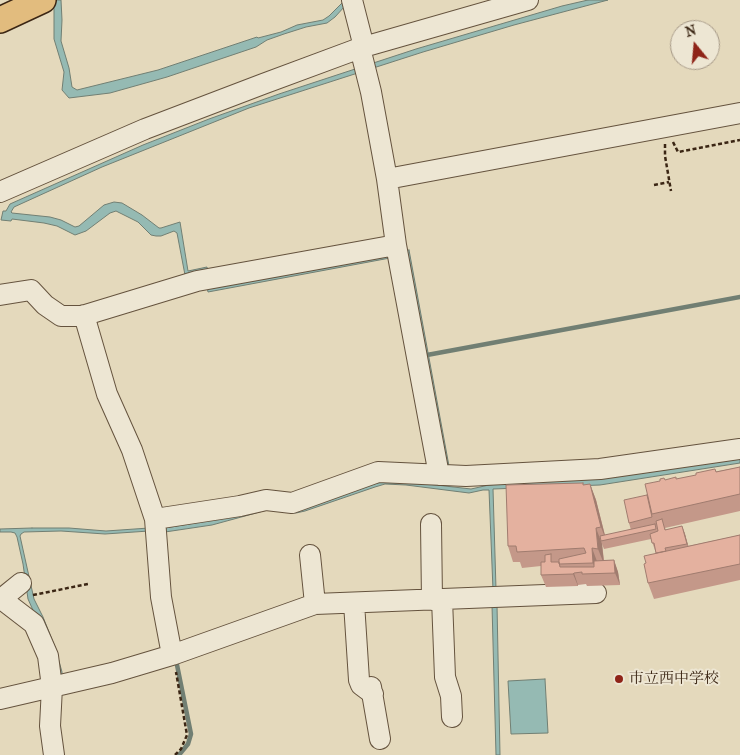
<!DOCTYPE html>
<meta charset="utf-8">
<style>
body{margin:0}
#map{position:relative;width:740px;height:755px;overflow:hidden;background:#e4d9bc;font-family:"IM FELL French Canon",serif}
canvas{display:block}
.north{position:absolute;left:670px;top:20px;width:50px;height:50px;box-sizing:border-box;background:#ede6d3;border:1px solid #a69987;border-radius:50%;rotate:343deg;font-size:14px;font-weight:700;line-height:20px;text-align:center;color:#3b2614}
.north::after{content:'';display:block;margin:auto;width:18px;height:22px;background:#8f2418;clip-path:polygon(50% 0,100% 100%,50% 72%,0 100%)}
</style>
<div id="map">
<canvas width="740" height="755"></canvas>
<div class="north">N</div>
</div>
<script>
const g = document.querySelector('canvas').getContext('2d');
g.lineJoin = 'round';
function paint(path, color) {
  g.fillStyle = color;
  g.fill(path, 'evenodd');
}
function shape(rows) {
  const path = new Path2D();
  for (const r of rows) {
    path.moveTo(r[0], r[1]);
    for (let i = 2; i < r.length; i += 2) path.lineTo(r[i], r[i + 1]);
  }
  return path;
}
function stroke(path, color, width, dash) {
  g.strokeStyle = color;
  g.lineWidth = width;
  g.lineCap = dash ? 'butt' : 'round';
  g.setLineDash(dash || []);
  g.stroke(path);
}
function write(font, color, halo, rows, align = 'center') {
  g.font = font + ' "IM FELL French Canon","Noto Serif JP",serif';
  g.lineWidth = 4;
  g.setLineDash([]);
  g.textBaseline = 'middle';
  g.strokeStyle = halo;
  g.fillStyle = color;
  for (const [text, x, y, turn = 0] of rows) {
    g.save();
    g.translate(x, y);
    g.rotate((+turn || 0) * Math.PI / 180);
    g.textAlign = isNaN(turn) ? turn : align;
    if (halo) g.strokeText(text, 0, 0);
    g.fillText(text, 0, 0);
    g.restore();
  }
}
const water = shape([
 [51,0,61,0,62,20,61,41,69,68,72,87,77,90,158,70,257,37,258,38,281,32,297,25,323,20,329,16,344,1,345,6,335,17,327,23,306,27,284,34,267,40,256,47,167,77,110,93,69,98,62,90,64,72,54,39,54,9,51,0],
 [588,0,608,0,514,25,423,52,249,108,102,167,14,207,11,212,12,213,50,217,61,220,75,227,79,226,104,205,114,202,122,203,142,215,159,228,161,228,180,222,188,271,207,267,208,273,185,275,177,233,174,231,161,236,156,236,151,235,138,222,116,211,110,213,86,231,75,235,57,226,44,223,12,219,11,221,1,220,3,211,6,211,10,204,143,145,209,119,279,94,416,49,562,6,588,0],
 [409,250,449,466,446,467,404,251,409,250],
 [389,254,390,258,208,292,207,287,389,254],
 [740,458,740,463,600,485,493,489,496,589,493,590,489,490,483,490,469,493,406,485,385,484,375,487,305,511,296,513,267,510,212,525,165,532,165,528,212,520,382,482,401,481,471,489,489,485,740,458],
 [32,528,69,528,106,531,149,528,149,531,105,534,61,531,24,532,21,534,20,536,34,599,43,617,55,647,62,672,62,689,60,719,36,617,28,599,23,564,17,537,15,533,11,532,0,532,0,529,32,528],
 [492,605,497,605,500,755,496,755,492,605],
 [545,679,548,733,511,734,508,681,545,679]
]);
const stream = shape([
 [427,355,740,297],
 [176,660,191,734,188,744,179,755]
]);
const path = shape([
 [673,142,678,152,740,140],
 [665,144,665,156,671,191],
 [654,185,669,182],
 [33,595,88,584],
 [175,755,181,749,187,735,176,672]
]);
const minor = shape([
 [352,0,364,47],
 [360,48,371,92,387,179,396,245,439,475],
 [387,179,740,113],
 [0,192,145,129,263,84,360,48,528,0],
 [0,295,31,290,45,305,61,316,82,316,197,281,396,245],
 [84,315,107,394,132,450,155,519],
 [431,524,432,600],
 [310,555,315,604],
 [0,598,34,624,48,656,52,687,50,726,54,755],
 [442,599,445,677,451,696,452,717],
 [0,600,21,583],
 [354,603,359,680,361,685,373,694],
 [172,655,161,597,155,519,240,506,266,500,292,503,378,472,466,476,600,469,740,449],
 [371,687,380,739],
 [0,699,112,673,172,655,315,604,596,593]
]);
const major = shape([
 [0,20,43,0]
]);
const wall = shape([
 [740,467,740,511,665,528,666,530,682,526,685,534,688,546,740,535,740,580,654,599,648,583,646,563,656,553,651,539,604,549,602,544,604,560,614,560,618,572,620,585,587,586,586,584,578,585,578,586,546,587,541,575,541,566,522,568,520,562,513,562,508,546,583,485,590,484,596,500,605,535,631,530,629,523,647,495,665,480,676,479]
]);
const shadedWall = shape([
 [590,484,596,500,606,540,601,527],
 [682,526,685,534,690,552,687,544],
 [596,528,602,544,604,564,598,549],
 [592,548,598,564,597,573,593,563],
 [614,560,618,572,620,585,615,573],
 [574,573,578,585,578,586,573,574]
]);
const building = shape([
 [740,467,740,494,652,514,645,484,660,481,660,479,664,478,665,480,676,477,676,479,696,475,696,473,715,469,716,472,740,467],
 [583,483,583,485,590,484,601,527,596,528,598,549,592,548,593,563,559,564,559,559,586,553,584,548,517,552,516,546,508,546,506,485,583,483],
 [647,495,652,517,629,523,624,500,647,495],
 [662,519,665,530,682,526,687,544,665,548,666,551,656,553,654,543,652,543,650,534,658,531,656,521,662,519],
 [655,524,656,529,601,541,600,536,655,524],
 [740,535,740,564,648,583,644,564,646,563,644,556,740,535],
 [551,554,551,562,559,562,560,567,594,567,594,561,614,560,615,573,582,574,582,572,574,573,573,574,541,575,541,562,545,562,545,555,551,554]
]);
const markers = [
 [619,679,5,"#8f2418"]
];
const poiNames = [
 ["市立西中学校",629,679]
];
paint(water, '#95bab3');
stroke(water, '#717f73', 1);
stroke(stream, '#717f73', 4.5);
stroke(minor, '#65533e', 22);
stroke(major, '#3b2614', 28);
stroke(path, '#3b2614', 2.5, [4, 2.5]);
stroke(minor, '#ede6d3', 20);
stroke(major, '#e2bc7e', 25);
paint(wall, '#c49889');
paint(shadedWall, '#a07c6f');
paint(building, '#e4b19f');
stroke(building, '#a07c6f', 1);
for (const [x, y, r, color] of markers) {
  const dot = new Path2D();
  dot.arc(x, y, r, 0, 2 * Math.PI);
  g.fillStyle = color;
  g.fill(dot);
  stroke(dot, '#ede6d3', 2);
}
write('15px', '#3b2614', '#ede6d3', poiNames, 'left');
</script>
